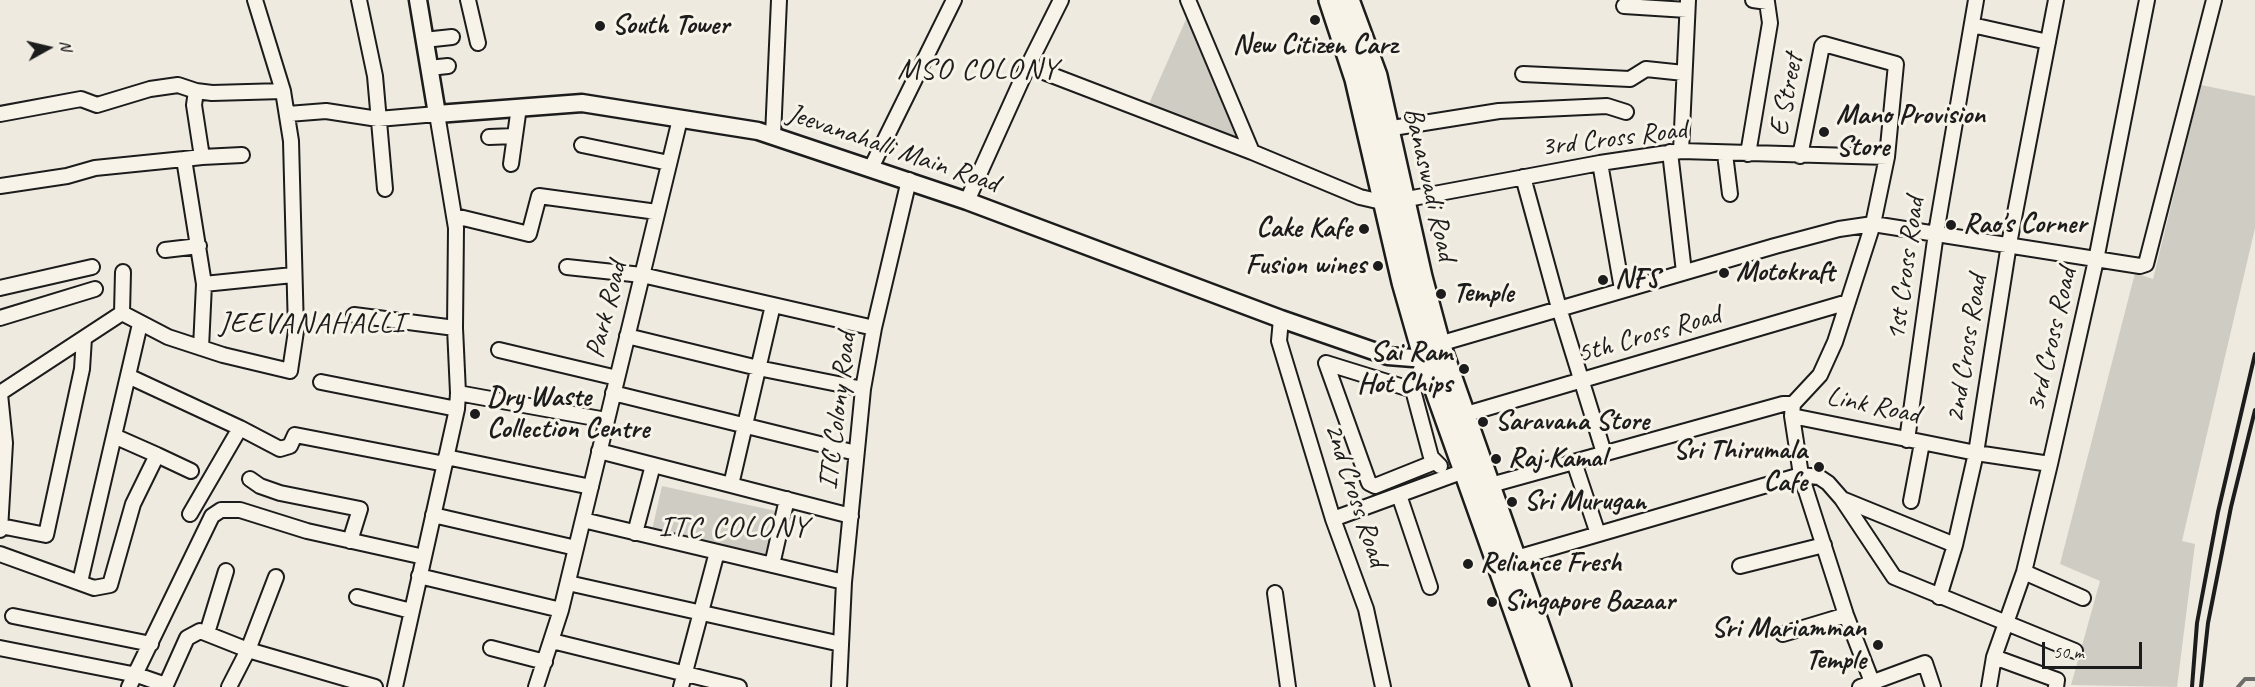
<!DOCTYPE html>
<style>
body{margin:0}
#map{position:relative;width:2255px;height:687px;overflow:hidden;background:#eeeae0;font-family:Caveat,sans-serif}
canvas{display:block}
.north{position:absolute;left:18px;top:18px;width:60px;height:60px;-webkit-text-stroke:4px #f7f3e8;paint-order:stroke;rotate:82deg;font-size:16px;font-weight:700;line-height:24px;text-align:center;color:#1c1c1c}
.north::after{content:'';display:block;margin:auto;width:21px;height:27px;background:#1c1c1c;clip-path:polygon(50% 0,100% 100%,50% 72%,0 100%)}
.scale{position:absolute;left:2042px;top:642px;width:100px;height:27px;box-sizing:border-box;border:3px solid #1c1c1c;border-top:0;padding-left:8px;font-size:18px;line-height:21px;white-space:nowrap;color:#1c1c1c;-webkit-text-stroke:4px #f7f3e8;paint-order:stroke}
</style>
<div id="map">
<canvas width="2255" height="687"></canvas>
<div class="north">N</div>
<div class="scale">50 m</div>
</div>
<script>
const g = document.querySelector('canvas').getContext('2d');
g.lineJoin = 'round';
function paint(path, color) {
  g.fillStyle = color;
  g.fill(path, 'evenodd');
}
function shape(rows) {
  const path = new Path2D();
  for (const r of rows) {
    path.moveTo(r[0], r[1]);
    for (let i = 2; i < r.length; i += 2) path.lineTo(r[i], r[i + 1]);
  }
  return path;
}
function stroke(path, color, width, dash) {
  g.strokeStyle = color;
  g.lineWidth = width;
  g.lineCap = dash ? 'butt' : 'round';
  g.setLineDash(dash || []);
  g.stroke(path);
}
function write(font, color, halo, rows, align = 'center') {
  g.font = font + ' Caveat,sans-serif';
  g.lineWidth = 6;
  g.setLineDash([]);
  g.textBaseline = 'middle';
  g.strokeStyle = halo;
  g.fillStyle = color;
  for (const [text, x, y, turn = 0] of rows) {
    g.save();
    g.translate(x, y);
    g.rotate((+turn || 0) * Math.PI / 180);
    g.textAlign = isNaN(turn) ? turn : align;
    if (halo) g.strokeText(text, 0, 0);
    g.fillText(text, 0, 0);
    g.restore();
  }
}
const green = shape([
 [1187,17,1241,140,1148,106],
 [2201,85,2255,96,2255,228,2182,541,2195,544,2177,687,2071,685,2100,581,2060,564,2135,273,2153,279],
 [662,486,776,511,767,555,652,530]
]);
const stream = shape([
 [2238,687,2245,679,2255,679]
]);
const minor = shape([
 [359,0,375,76,385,189],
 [468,0,478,43],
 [1188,0,1252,152],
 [1624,6,1687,10],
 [1972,25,2048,42],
 [424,40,452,37],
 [1028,66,1252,152,1360,197,1386,203,1600,163,1681,151,1887,157],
 [429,68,448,66],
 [1523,74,1630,79,1646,69,1684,73],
 [196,91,194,105,202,157,184,159,204,284,201,348],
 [0,114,81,99,97,105,150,89,178,85,196,91,212,93,283,91],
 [288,114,326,111,378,119,437,114,456,228,455,328,458,393,457,409,395,687],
 [1380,130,1499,111,1607,106,1626,112],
 [773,136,779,0],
 [489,137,515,136],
 [582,145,669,163],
 [1681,151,1688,0],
 [1670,152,1684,272],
 [1725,154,1730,194],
 [1748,154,1770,23,1767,2,1753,0],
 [1800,156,1822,46,1824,44,1896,64,1887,157,1873,224,1835,342,1820,375,1793,404,1792,416,1801,475,1846,615,1874,687],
 [202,157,242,155],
 [1600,163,1622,289],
 [511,164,519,107],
 [871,168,954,0],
 [1523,177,1559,308,1604,453],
 [0,186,67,176,95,168,184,159],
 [967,201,1028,66,1061,0],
 [455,216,529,234,539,196,657,212],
 [165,250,199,246],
 [567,267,642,275,874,328],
 [204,284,293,275],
 [0,288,92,267],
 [122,313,123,272],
 [354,315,455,328],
 [0,318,95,289],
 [1281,319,1279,341,1333,519,1366,609,1383,687],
 [627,336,758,368,863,389],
 [1439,344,1775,246,1839,229,1873,224,2140,266,2146,264,2214,0],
 [499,350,617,378],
 [1425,359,1413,390,1431,457,1440,466],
 [128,376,240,428,280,449,290,446,295,435,445,464],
 [321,382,457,409],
 [1413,390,1326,363,1369,483,1375,486,1435,462],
 [0,393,122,313,168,337,223,355,290,371,296,331,291,141,283,91,255,0],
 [458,393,606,420],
 [613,393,856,453],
 [0,394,5,443,0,530],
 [1463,415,1848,302],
 [1792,416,1976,453,2050,464],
 [1907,440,1936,233,1976,0],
 [599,451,851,516],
 [157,455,191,471],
 [446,457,591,487],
 [1574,462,1598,534],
 [250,479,260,486,280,493,360,509,350,541],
 [731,485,773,305],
 [1487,486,1783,404,1793,404],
 [1399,495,1430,587],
 [1842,499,1955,545],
 [1911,501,1922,443],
 [190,514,240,428],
 [433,515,576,548],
 [1333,519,1464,471],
 [583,520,844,582],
 [1,526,46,535,82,369,84,338],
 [635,533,653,465],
 [0,554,94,588,110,585,133,504,157,455,114,436],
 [1513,559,1801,475,1819,477,1828,483,1842,499,1894,577,2075,651],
 [772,565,787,499],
 [1740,566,1824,545],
 [2024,572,2083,598],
 [419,576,561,610],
 [80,582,140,324],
 [568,583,841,644],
 [1275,593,1288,687],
 [357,597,411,611],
 [1939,597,1955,545,1976,453,2009,244,2056,0],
 [13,616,151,644],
 [207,633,226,571],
 [1783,634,1846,615],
 [552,641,739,687],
 [0,648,137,675,166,685],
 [491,648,545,662],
 [1994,657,2057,680,2056,687],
 [129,687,212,516,221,510,240,510,307,531,424,557],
 [165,687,187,638,200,631,248,650,375,687],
 [229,687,248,650,276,577],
 [536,687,561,610,680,119],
 [681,687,717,552],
 [839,687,844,582,863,389,874,328,909,180],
 [1860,687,1925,663,1933,687],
 [1989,687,1994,657,2024,572,2050,464,2096,260,2147,0]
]);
const tertiary = shape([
 [418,0,437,114,582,103,758,131,967,201,1281,319,1388,356,1425,359]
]);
const primary = shape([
 [1330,0,1356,79,1403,282,1425,359,1542,687],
 [1348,0,1376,76,1421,277,1439,344,1560,687]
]);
const rail = shape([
 [2192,687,2197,623,2218,512,2255,354],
 [2201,687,2208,623,2231,507,2255,410]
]);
const markers = [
 [1315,20,6,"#1c1c1c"],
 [600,26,6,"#1c1c1c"],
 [1824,132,6,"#1c1c1c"],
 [1951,225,6,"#1c1c1c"],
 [1364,229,6,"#1c1c1c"],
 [1378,266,6,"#1c1c1c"],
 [1724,273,6,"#1c1c1c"],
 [1603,280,6,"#1c1c1c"],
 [1441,294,6,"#1c1c1c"],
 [1464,369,6,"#1c1c1c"],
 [475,414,6,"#1c1c1c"],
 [1483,422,6,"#1c1c1c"],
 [1496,459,6,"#1c1c1c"],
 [1819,467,6,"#1c1c1c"],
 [1512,502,6,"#1c1c1c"],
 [1468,564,6,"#1c1c1c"],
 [1492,602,6,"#1c1c1c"],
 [1878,645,6,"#1c1c1c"]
];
const poiNames = [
 ["South Tower",612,26],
 ["New Citizen Carz",1315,46,"center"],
 ["Mano Provision",1836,116],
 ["Store",1836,148],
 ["Rao's Corner",1963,225],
 ["Cake Kafe",1352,229,"right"],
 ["Fusion wines",1366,266,"right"],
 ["Motokraft",1736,273],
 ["NFS",1615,280],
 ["Temple",1453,294],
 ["Sai Ram",1452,353,"right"],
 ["Hot Chips",1452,385,"right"],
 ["Dry Waste",487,398],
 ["Collection Centre",487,430],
 ["Saravana Store",1495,422],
 ["Sri Thirumala",1807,451,"right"],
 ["Cafe",1807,483,"right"],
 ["Raj Kamal",1508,459],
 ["Sri Murugan",1524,502],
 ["Reliance Fresh",1480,564],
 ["Singapore Bazaar",1504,602],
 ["Sri Mariamman",1866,629,"right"],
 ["Temple",1866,661,"right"]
];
const streetNames = [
 ["E Street",1787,95,-79],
 ["3rd Cross Road",1614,139,-7],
 ["Jeevanahalli Main Road",893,149,19],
 ["Banaswadi Road",1429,184,77],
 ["1st Cross Road",1906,269,-82],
 ["Park Road",607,310,-76],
 ["5th Cross Road",1649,335,-16],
 ["3rd Cross Road",2052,340,-77],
 ["2nd Cross Road",1967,349,-81],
 ["Link Road",1873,406,12],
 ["ITC Colony Road",838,411,-83],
 ["2nd Cross Road",1355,495,72]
];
const neighbourhoodNames = [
 ["MSO COLONY",978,70],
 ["JEEVANAHALLI",312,324],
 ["ITC COLONY",734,528]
];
paint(green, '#cfccc3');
stroke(stream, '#6f6d69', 4);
stroke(minor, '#1c1c1c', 18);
stroke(tertiary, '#1c1c1c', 21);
stroke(primary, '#1c1c1c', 26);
stroke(minor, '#f7f3e8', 14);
stroke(tertiary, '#f7f3e8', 16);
stroke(primary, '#f7f3e8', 21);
stroke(rail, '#1c1c1c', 4);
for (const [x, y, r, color] of markers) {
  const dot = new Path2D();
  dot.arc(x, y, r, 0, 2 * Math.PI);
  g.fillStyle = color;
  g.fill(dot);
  stroke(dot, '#f7f3e8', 2);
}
write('bold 28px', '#1c1c1c', '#f7f3e8', poiNames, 'left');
write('28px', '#1c1c1c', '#f7f3e8', streetNames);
g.letterSpacing = '1.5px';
write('30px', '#1c1c1c', '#f7f3e8', neighbourhoodNames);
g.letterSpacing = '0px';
</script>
